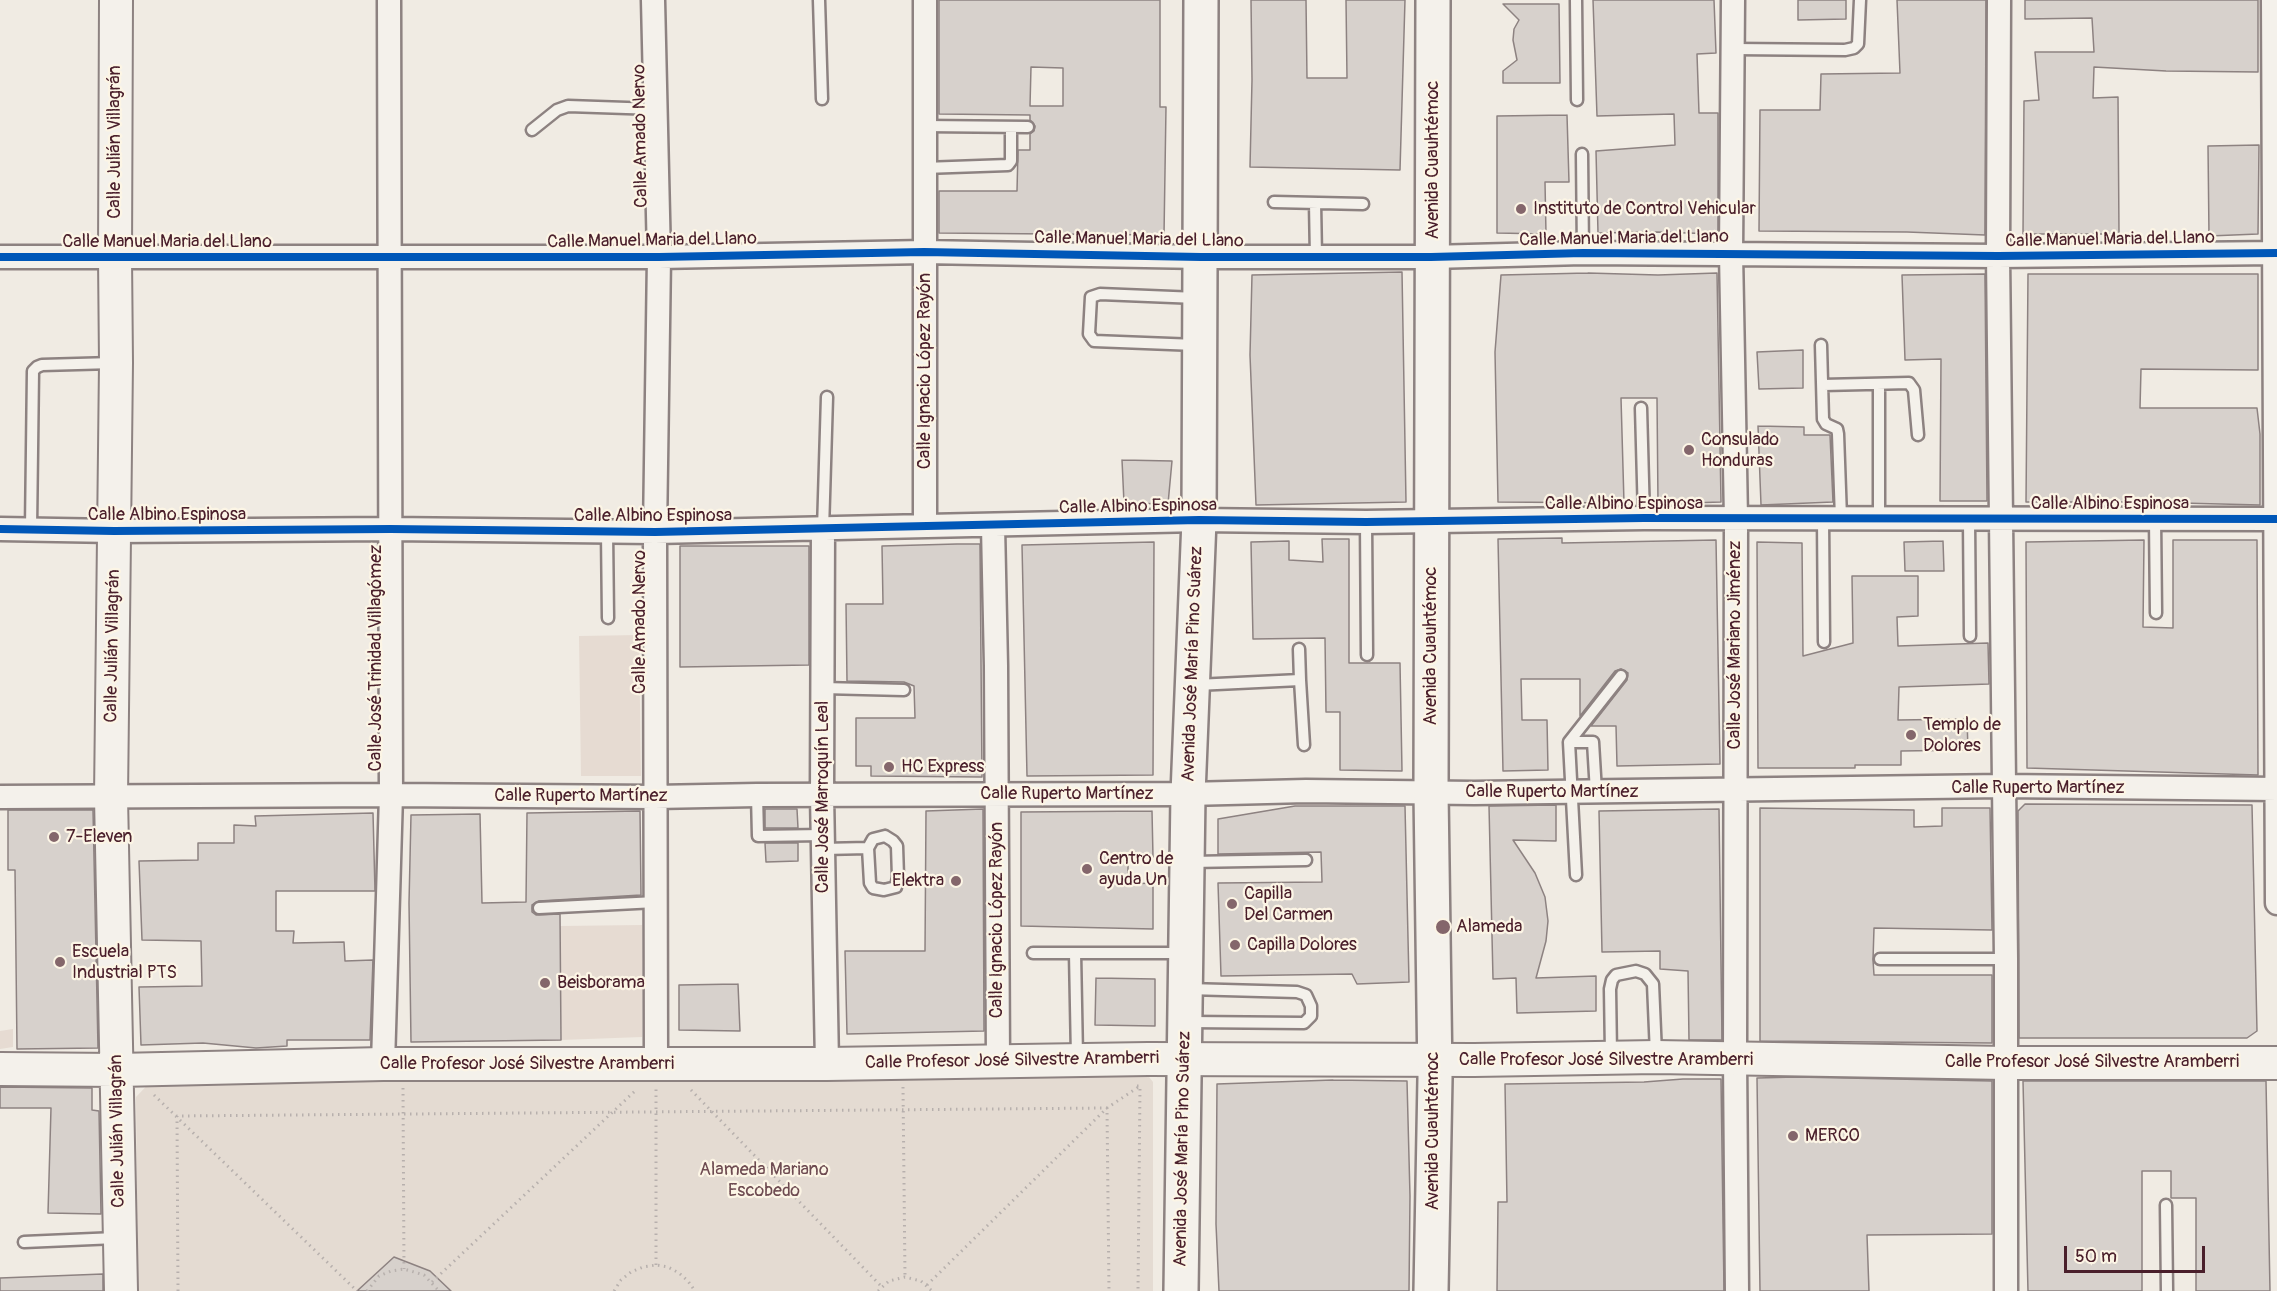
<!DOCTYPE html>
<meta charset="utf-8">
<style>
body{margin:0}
#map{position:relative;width:2277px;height:1291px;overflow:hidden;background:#f0ebe3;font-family:Pangolin,sans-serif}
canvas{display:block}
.scale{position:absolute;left:2064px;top:1246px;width:141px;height:27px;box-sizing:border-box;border:3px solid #4a1f2b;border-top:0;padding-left:8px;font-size:18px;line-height:21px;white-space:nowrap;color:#4a1f2b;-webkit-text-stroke:4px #fcf5e5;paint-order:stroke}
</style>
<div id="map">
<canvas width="2277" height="1291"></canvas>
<div class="scale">50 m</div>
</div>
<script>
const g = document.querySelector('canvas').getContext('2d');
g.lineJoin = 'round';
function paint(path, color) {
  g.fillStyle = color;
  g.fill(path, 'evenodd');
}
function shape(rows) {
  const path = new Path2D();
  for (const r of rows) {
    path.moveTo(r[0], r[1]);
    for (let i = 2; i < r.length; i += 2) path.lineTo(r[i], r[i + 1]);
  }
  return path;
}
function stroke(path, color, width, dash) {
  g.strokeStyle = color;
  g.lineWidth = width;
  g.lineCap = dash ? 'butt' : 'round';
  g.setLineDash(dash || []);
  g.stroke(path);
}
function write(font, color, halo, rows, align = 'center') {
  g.font = font + ' Pangolin,sans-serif';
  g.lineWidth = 4.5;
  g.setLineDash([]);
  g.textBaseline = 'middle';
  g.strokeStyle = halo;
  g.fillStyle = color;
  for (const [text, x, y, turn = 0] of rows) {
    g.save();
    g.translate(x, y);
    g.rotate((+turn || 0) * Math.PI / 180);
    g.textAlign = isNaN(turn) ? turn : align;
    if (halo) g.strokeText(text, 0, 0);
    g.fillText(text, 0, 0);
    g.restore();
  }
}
const built = shape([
 [639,635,641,776,581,776,579,636],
 [642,925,642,1037,561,1040,560,926],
 [13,1029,13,1047,0,1049,0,1031]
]);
const green = shape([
 [1142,1068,1153,1082,1153,1291,138,1291,136,1097,159,1073]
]);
const building = shape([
 [939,0,1160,0,1160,107,1166,107,1164,235,939,233,939,191,1017,191,1018,150,1030,150,1030,134,1034,131,1035,126,1030,120,1030,115,939,114,939,0],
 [1031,67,1063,68,1063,106,1030,106,1031,67],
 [1251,0,1306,0,1307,78,1347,78,1346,0,1405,0,1400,170,1250,167,1252,80,1251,0],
 [1593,0,1714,0,1716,53,1697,54,1699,113,1718,113,1718,234,1657,232,1598,233,1596,151,1675,145,1674,114,1597,116,1593,0],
 [1798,0,1846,0,1846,19,1798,20,1798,0],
 [1897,0,1986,0,1985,235,1907,232,1759,231,1760,110,1820,110,1821,74,1900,73,1897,0],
 [2025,0,2258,0,2258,72,2166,71,2094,67,2093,98,2118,97,2119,234,2023,234,2024,101,2039,100,2035,52,2094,52,2092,18,2025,19,2025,0],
 [1503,4,1559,4,1560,83,1503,83,1503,71,1517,60,1513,40,1514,29,1519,20,1503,4],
 [1567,115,1569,182,1545,182,1546,234,1497,233,1497,116,1567,115],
 [2259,145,2258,234,2209,236,2208,146,2259,145],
 [1402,272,1406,502,1256,505,1250,355,1252,275,1402,272],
 [1588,273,1658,275,1717,273,1721,502,1658,504,1657,398,1621,398,1624,503,1498,502,1495,352,1501,275,1588,273],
 [1985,274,1987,501,1940,501,1941,359,1905,360,1902,275,1985,274],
 [2028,274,2258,274,2258,370,2141,369,2140,408,2257,408,2260,434,2260,505,2141,502,2026,502,2028,274],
 [1803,350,1803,388,1759,389,1757,352,1803,350],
 [1758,426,1804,427,1804,435,1830,435,1833,502,1761,505,1758,426],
 [1122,460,1172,461,1168,504,1124,503,1122,460],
 [1562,538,1562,543,1716,540,1720,764,1617,766,1616,726,1591,726,1627,680,1628,673,1621,669,1615,671,1580,716,1580,679,1521,679,1522,720,1547,720,1548,770,1503,771,1498,539,1562,538],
 [1322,539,1349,539,1349,663,1400,663,1402,771,1340,770,1340,712,1326,712,1325,638,1253,639,1251,542,1289,541,1289,560,1323,562,1322,539],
 [2144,540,2143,627,2173,628,2173,540,2257,540,2258,775,2027,768,2026,542,2144,540],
 [1943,541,1944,571,1905,571,1904,542,1943,541],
 [1154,542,1153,775,1027,776,1022,545,1154,542],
 [1757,542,1802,543,1803,656,1853,643,1852,576,1918,576,1918,616,1897,617,1898,646,1988,643,1989,684,1899,687,1898,720,1967,719,1968,750,1901,751,1901,765,1855,765,1855,768,1758,768,1757,542],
 [957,544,980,544,982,777,871,776,871,766,856,766,856,718,915,718,914,686,904,682,847,681,846,604,883,604,882,546,957,544],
 [680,546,809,546,809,665,680,667,680,546],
 [2025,804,2252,805,2257,1031,2247,1038,2019,1038,2018,811,2025,804],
 [1556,805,1556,841,1513,840,1535,873,1545,897,1548,921,1546,941,1536,978,1596,976,1596,1011,1517,1013,1516,978,1493,979,1489,806,1556,805],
 [1295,806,1405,806,1409,982,1357,984,1352,974,1221,976,1218,883,1322,882,1321,852,1218,854,1218,819,1295,806],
 [1760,808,1914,810,1914,827,1942,826,1942,808,1990,808,1992,930,1874,928,1873,960,1874,975,1992,975,1992,1043,1760,1041,1760,808],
 [765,809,797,809,798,828,765,828,765,809],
 [983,809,984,1031,847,1034,845,951,925,951,926,811,983,809],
 [1719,809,1722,1040,1689,1040,1688,971,1660,969,1660,951,1602,952,1599,811,1719,809],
 [8,810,93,810,98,1048,17,1049,15,870,8,870,8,810],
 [640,811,641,895,539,901,532,905,532,912,536,915,560,914,561,1040,411,1042,409,903,411,815,480,814,482,903,526,902,527,813,640,811],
 [1152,811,1153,857,1128,858,1128,884,1153,883,1153,929,1021,926,1021,812,1152,811],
 [373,813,375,891,276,891,276,931,294,931,293,943,344,942,345,961,373,960,370,1040,287,1040,287,1046,256,1048,203,1043,141,1045,139,987,202,986,201,941,142,940,139,861,198,860,198,843,234,843,234,825,256,826,255,816,373,813],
 [765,843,798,843,798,861,766,862,765,843],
 [1096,978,1155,979,1155,1026,1095,1025,1096,978],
 [738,984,740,1031,679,1030,679,985,738,984],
 [1796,1077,1992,1081,1992,1234,1867,1235,1869,1291,1760,1291,1757,1078,1796,1077],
 [1683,1079,1721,1079,1724,1291,1497,1291,1498,1202,1507,1202,1505,1084,1644,1082,1683,1079],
 [1333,1080,1407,1081,1410,1196,1409,1291,1219,1291,1216,1224,1217,1084,1333,1080],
 [2023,1081,2266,1081,2270,1291,2196,1291,2196,1198,2171,1198,2171,1171,2142,1171,2142,1291,2028,1291,2023,1081],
 [0,1087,92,1088,92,1110,99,1111,101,1214,48,1213,51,1108,0,1108,0,1087],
 [394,1257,430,1271,451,1291,357,1291,394,1257],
 [103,1274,103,1291,0,1291,0,1278,103,1274]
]);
const path = shape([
 [1137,1086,1140,1086,1138,1291],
 [903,1087,905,1277],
 [403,1088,404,1269],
 [691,1090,882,1287],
 [154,1095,357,1291],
 [656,1265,656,1087],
 [432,1282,636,1090],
 [927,1285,1107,1108,1140,1086],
 [178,1291,177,1116,1107,1108,1109,1291],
 [367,1291,379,1276,391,1271,404,1269,424,1275,439,1291],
 [614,1291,621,1280,631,1272,643,1267,656,1265,668,1267,679,1273,688,1281,695,1291],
 [878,1291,889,1281,905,1277,921,1281,932,1291]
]);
const lane = shape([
 [819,0,822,99],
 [1576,0,1577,100],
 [1733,49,1845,50,1854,48,1858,44,1860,0],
 [924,126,1028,127],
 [532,130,557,110,568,106,656,109],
 [1582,154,1583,253],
 [924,168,1008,165,1011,161,1011,127],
 [1274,202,1363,204],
 [1315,203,1316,257],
 [1196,345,1094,341,1089,334,1091,297,1100,294,1197,298],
 [1821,345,1823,419,1826,424,1837,429,1838,434,1841,518],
 [1879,384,1879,518],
 [1823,385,1909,383,1914,390,1918,435],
 [1641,408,1644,518],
 [1823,519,1824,642],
 [2155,519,2156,613],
 [1969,520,1970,636],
 [1366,522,1367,655],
 [31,528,33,371,37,367,42,365,113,363],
 [823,530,827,397],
 [607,532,608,618],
 [1299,649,1300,680],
 [1196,685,1300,680,1304,745],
 [823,688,904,690],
 [1569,742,1593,742,1596,792],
 [757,795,758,836,822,835],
 [885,836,893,841,897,846,898,877,896,887,884,890,873,888,870,883,868,848,873,839,885,836],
 [823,849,868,848],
 [1190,862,1306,860],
 [1576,875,1569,742,1621,676],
 [539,908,656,902],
 [1033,953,1183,953],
 [1075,953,1077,1057],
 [1880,959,2006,959],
 [1188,989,1297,992,1306,995,1311,1006,1311,1016,1304,1023,1189,1022],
 [1611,1054,1610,989,1612,980,1616,975,1636,971,1645,974,1653,984,1656,1054],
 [2166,1205,2167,1291],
 [24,1242,116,1238]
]);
const street = shape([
 [653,0,659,257,655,532,656,1063],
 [925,0,925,526],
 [1733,0,1731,253,1736,519,1735,1059,1737,1291],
 [1999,0,1998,256,2006,959,2006,1291],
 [2273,0,2277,903],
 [0,257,659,257,924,252,1201,257,1431,257,1583,253,1998,256,2277,253],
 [993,526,996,666,998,1062],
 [0,529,114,531,390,529,655,532,1199,520,1366,522,1644,518,2277,519],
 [823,530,822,795,827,1064],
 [0,797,391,795,655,797,757,795,1188,794,1306,791,1474,793,2003,786,2277,789],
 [383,1064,391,795,389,0]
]);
const secondary = shape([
 [116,0,115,257,116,363,111,797,121,1291],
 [0,1069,118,1070,383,1064,827,1064,1148,1059,1474,1060,1656,1057,2006,1063,2277,1063]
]);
const highway = shape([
 [1181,1291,1188,794,1199,520,1201,0],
 [1431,1291,1435,1078,1431,792,1433,0]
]);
const cycleway = shape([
 [0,257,659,257,924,252,1201,257,1431,257,1583,253,1998,256,2277,253],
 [0,529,114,531,390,529,655,532,1199,520,1366,522,1644,518,2277,519]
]);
const markers = [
 [1521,209,6,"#84666b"],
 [1689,450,6,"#84666b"],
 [1911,735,6,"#84666b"],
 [889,767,6,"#84666b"],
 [54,837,6,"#84666b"],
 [1087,869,6,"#84666b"],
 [956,881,6,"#84666b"],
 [1232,904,6,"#84666b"],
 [1443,927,8,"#84666b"],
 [1235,945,6,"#84666b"],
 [60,962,6,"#84666b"],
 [545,983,6,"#84666b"],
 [1793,1136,6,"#84666b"]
];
const streetNames = [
 ["Calle Amado Nervo",641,136,-91],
 ["Calle Julián Villagrán",115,142,-90],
 ["Avenida Cuauhtémoc",1433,160,-90],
 ["Calle Manuel Maria del Llano",1624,239,-1],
 ["Calle Manuel Maria del Llano",1139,240,1],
 ["Calle Manuel Maria del Llano",2110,240,-1],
 ["Calle Manuel Maria del Llano",652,241,-1],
 ["Calle Manuel Maria del Llano",167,242],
 ["Calle Ignacio López Rayón",925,371,-90],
 ["Calle Albino Espinosa",1624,504],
 ["Calle Albino Espinosa",2110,504],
 ["Calle Albino Espinosa",1138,507,-1],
 ["Calle Albino Espinosa",167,515],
 ["Calle Albino Espinosa",653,516],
 ["Calle Amado Nervo",640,622,-90],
 ["Calle José Mariano Jiménez",1735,645,-90],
 ["Calle Julián Villagrán",113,646,-89],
 ["Avenida Cuauhtémoc",1431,646,-90],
 ["Calle José Trinidad Villagómez",376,658,-90],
 ["Avenida José María Pino Suárez",1193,664,-88],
 ["Calle Ruperto Martínez",2038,788],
 ["Calle Ruperto Martínez",1552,792],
 ["Calle Ruperto Martínez",1067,794],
 ["Calle Ruperto Martínez",581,796],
 ["Calle José Marroquín Leal",823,797,-90],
 ["Calle Ignacio López Rayón",997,920,-90],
 ["Calle Profesor José Silvestre Aramberri",1606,1060],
 ["Calle Profesor José Silvestre Aramberri",1012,1061,-1],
 ["Calle Profesor José Silvestre Aramberri",2092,1062],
 ["Calle Profesor José Silvestre Aramberri",527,1064],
 ["Calle Julián Villagrán",118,1131,-91],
 ["Avenida Cuauhtémoc",1433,1131,-90],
 ["Avenida José María Pino Suárez",1183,1149,-89]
];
const poiNames = [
 ["Instituto de Control Vehicular",1533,209],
 ["Consulado",1701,440],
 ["Honduras",1701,461],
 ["Templo de",1923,725],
 ["Dolores",1923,746],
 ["HC Express",901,767],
 ["7-Eleven",66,837],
 ["Centro de",1099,859],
 ["ayuda Un",1099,880],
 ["Elektra",944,881,"right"],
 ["Capilla",1244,894],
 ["Del Carmen",1244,915],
 ["Alameda",1456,927],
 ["Capilla Dolores",1247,945],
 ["Escuela",72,952],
 ["Industrial PTS",72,973],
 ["Beisborama",557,983],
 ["MERCO",1805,1136]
];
const parkNames = [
 ["Alameda Mariano",764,1170],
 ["Escobedo",764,1191]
];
paint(built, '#e6dbd2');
paint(green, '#e4dbd2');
paint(building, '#d7d1cc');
stroke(building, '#8d8281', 1.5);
stroke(lane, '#8d8281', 15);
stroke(street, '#8d8281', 27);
stroke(secondary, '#8d8281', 36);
stroke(highway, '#8d8281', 38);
stroke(path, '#b7b0ad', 3, [1.5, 4.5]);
stroke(lane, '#f4f1eb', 10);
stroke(street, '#f4f1eb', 22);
stroke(secondary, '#f4f1eb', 32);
stroke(highway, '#f4f1eb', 33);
stroke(cycleway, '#0057b8', 8);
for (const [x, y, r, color] of markers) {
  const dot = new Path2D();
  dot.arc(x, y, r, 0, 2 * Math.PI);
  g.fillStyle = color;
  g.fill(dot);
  stroke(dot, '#fcf5e5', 2);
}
write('18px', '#4a1f2b', '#fcf5e5', streetNames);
write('18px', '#4a1f2b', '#fcf5e5', poiNames, 'left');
write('18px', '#6e4b51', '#fcf5e5', parkNames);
</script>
